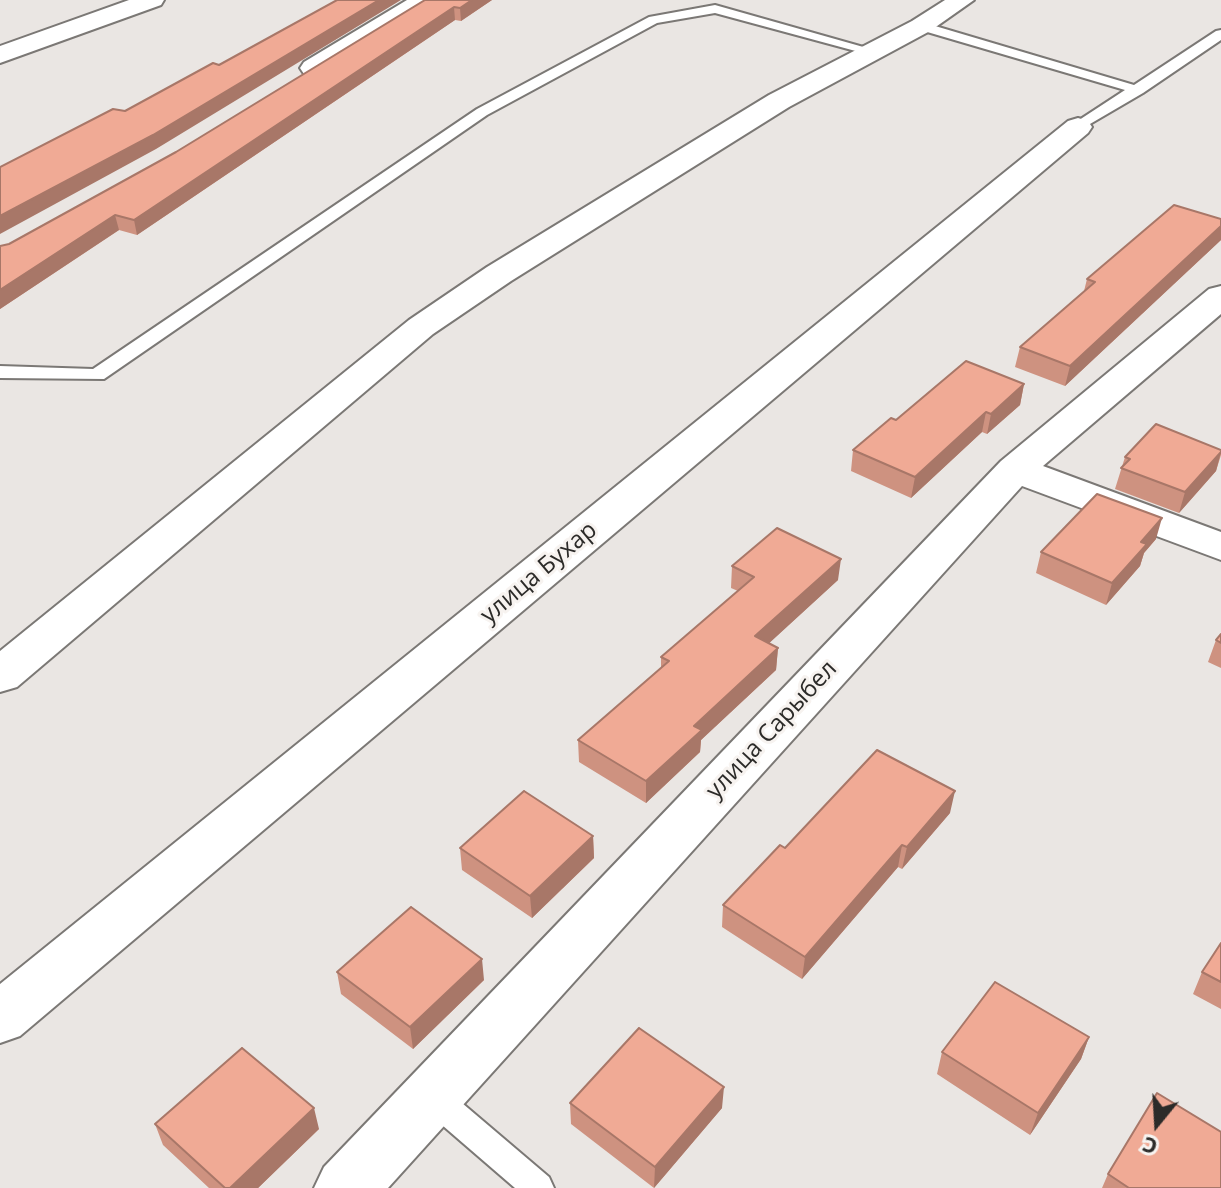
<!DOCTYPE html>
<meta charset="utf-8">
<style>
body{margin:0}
#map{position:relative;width:1221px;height:1188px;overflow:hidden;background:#eae6e3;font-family:"Open Sans",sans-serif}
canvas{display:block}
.north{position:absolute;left:1117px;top:1084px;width:80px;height:80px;-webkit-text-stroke:6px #f7f3f0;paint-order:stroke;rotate:198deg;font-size:22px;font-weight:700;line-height:32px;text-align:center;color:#2c2b29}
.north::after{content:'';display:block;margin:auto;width:28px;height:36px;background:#2c2b29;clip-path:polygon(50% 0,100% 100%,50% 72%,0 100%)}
</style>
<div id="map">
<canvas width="1221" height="1188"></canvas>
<div class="north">С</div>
</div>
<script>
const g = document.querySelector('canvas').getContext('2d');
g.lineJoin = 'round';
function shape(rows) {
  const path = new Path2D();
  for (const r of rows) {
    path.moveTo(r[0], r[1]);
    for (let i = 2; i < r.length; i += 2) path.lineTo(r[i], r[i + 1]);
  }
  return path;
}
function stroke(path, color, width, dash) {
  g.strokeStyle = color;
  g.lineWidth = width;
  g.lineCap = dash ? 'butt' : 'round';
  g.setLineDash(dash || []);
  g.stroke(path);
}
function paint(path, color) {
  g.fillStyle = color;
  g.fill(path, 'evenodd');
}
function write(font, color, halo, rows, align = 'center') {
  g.font = font + ' "Open Sans",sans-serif';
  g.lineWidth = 6;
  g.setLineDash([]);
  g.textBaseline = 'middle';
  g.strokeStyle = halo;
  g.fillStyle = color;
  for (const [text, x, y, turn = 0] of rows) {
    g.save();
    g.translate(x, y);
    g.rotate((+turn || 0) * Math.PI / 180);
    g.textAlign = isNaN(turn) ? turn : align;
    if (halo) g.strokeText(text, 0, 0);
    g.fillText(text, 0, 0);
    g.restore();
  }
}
const lane = shape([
 [715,5,881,52,874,56,715,13,657,23,487,115,104,379,0,378,0,366,93,369,477,109,649,17,715,5],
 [917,23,925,23,1134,85,1216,31,1221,30,1221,40,1143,93,1078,131,1073,130,1073,124,1125,90,917,29,917,23],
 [431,1082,442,1086,549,1177,554,1188,515,1188,420,1106,416,1096,420,1086,431,1082]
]);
const street = shape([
 [129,0,164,0,161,5,0,63,0,46,129,0],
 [407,0,436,0,433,5,322,74,313,76,304,74,300,68,304,62,407,0],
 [945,0,974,0,930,31,789,107,511,281,433,334,17,687,0,692,0,651,409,320,487,267,769,95,912,21,945,0],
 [1078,118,1088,121,1092,127,1088,133,20,1036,0,1043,0,984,1068,121,1078,118],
 [1221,286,1221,314,1043,466,1221,532,1221,560,1022,486,388,1188,314,1188,324,1167,1001,461,1209,289,1221,286]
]);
const wall = shape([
 [425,0,492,0,461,21,455,20,137,235,119,230,0,309,0,246,9,244,176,152],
 [1221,219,1221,240,1065,386,1015,367,1020,347,1084,291,1087,279],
 [1024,384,1020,405,987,434,982,432,911,498,851,471,853,450,896,420],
 [1221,450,1221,455,1216,471,1179,513,1115,489,1125,457],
 [1156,539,1144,553,1140,566,1106,605,1036,573,1041,552],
 [732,566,838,580,769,643,778,648,776,670,701,740,700,752,646,803,579,762,578,740,661,668,661,657,738,591,731,588],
 [1221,634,1221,668,1208,662,1216,640],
 [950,813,902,869,898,867,802,979,722,927,723,905],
 [593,836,594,858,532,918,462,870,460,848],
 [1221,943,1221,1009,1193,994,1202,972],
 [337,972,484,980,413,1049,341,994],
 [1089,1037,1081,1059,1030,1135,937,1074,942,1052],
 [570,1103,722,1108,654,1188,571,1124],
 [155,1124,319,1129,258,1188,209,1188,163,1145],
 [1108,1174,1221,1188,1102,1188]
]);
const shadedWall = shape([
 [379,0,401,0,156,149,0,234,0,216],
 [472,0,492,0,461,21,460,8],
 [454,7,455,20,137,235,134,220],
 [115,215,119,230,0,309,0,290],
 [1221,226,1221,240,1065,386,1070,366],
 [1024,384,1020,405,987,434,991,414],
 [986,412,982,432,911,498,915,477],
 [1221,452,1216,471,1179,513,1185,492],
 [1162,518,1156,539,1144,553,1140,566,1106,605,1112,583,1141,542],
 [841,559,838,580,753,658,755,636],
 [778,648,776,670,701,740,700,752,646,803,646,781,694,726],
 [955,791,950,813,902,869,907,847],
 [593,836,594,858,532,918,530,896],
 [902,845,898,867,802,979,805,957],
 [482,959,484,980,413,1049,410,1027],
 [1089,1037,1081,1059,1030,1135,1038,1113],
 [724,1087,722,1108,654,1188,655,1167],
 [314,1108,319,1129,258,1188,230,1188]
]);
const building = shape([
 [337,0,379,0,153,135,0,216,0,167,113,109,125,111,213,63,219,65,337,0],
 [425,0,472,0,460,8,454,7,134,220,115,215,0,290,0,246,9,244,176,152,425,0],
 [1174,205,1221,219,1221,226,1070,366,1020,347,1095,282,1087,279,1174,205],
 [966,361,1024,384,991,414,986,412,915,477,853,450,891,418,896,420,966,361],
 [1156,424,1221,450,1221,452,1185,492,1121,468,1130,459,1125,457,1156,424],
 [1097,494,1162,518,1141,542,1147,544,1112,583,1041,552,1097,494],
 [777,528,841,559,755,636,778,648,694,726,702,730,646,781,578,740,669,661,661,657,754,577,732,566,777,528],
 [1221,634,1221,643,1216,640,1221,634],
 [877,750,955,791,907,847,902,845,805,957,723,905,780,845,785,848,877,750],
 [524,791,593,836,530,896,460,848,524,791],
 [411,907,482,959,410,1027,337,972,411,907],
 [1221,943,1221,982,1202,972,1221,943],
 [995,982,1089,1037,1038,1113,942,1052,995,982],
 [639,1028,724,1087,655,1167,570,1103,639,1028],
 [242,1048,314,1108,230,1188,225,1188,155,1124,242,1048],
 [1157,1093,1221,1132,1221,1188,1129,1188,1108,1174,1157,1093]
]);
const streetNames = [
 ["улица Бухар",539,573,-40],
 ["улица Сарыбел",772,730,-47]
];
stroke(lane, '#7b7875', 4);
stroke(street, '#7b7875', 4);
paint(lane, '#fff');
paint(street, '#fff');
paint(wall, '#ce9280');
paint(shadedWall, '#a87768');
paint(building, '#f0aa95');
stroke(building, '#a87768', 2);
write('24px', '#2c2b29', '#f7f3f0', streetNames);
</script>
